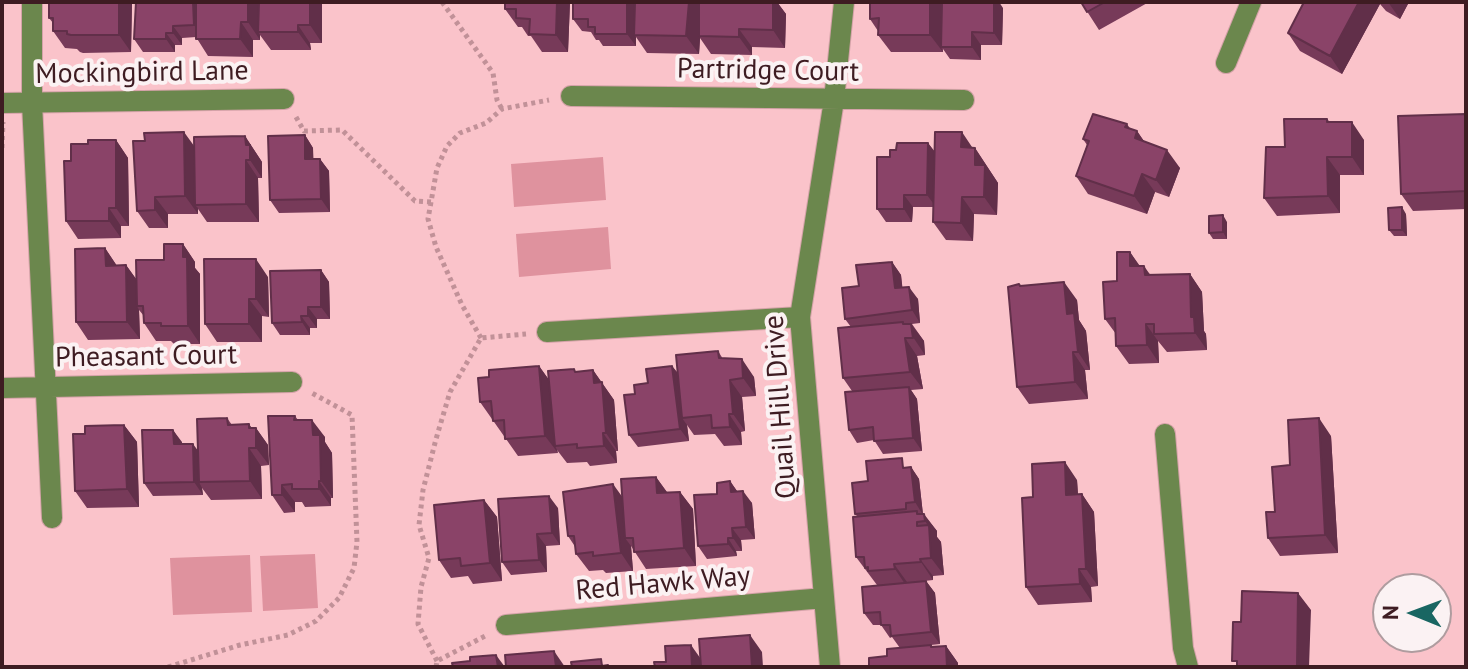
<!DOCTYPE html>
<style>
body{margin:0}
#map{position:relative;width:1468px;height:669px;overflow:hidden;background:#fac3ca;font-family:"PT Sans",sans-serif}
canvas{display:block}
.frame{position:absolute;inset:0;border:4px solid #3e1c22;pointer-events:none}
.north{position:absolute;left:1372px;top:573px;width:80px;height:80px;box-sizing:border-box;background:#fbf2f3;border:2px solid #af9c9f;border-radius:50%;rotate:271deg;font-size:22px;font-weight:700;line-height:32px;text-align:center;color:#3e1c22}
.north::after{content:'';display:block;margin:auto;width:28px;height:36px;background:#196662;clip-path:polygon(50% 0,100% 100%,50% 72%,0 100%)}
</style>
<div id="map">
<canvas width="1468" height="669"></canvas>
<div class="frame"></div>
<div class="north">N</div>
</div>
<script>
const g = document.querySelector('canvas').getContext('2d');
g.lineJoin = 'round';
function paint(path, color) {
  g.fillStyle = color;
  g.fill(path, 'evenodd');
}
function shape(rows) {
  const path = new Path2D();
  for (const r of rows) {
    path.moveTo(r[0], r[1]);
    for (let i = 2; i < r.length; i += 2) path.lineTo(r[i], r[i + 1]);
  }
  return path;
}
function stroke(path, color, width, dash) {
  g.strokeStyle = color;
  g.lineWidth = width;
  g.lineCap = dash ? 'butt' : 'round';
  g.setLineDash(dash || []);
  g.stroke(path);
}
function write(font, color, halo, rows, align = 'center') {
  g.font = font + ' "PT Sans",sans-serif';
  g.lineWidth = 8;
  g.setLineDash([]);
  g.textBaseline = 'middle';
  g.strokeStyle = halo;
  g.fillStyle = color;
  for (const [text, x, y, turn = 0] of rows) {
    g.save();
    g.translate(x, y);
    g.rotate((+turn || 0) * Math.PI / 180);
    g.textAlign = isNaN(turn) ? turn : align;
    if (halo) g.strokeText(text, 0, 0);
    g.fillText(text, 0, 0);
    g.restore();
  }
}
const green = shape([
 [603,157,606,200,514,207,511,164],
 [608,227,611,269,519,277,516,234],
 [315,554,318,608,263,611,260,556],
 [250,555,252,612,173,615,170,558]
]);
const path = shape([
 [442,2,493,73,497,100,502,109],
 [296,117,304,131,342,130,415,201,431,202],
 [2,148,3,122],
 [481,338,462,305,436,247,428,219,437,168,447,146,460,133,486,123,502,109,549,100],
 [437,661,418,624,421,587,429,558,419,525,423,490,436,439,450,392,481,338,526,334],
 [168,667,240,645,288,635,316,621,339,598,354,568,357,542,352,415,310,392],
 [436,667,437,661,487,635]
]);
const minor = shape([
 [32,2,32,103,52,518],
 [1226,63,1251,2],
 [571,96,964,100],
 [2,103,284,99],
 [547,332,800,317],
 [2,388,292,382],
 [1165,434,1183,648,1188,667],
 [506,625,824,598],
 [830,667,800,317,834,100,844,2]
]);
const wall = shape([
 [132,2,131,52,83,53,80,52,77,49,65,48,53,31,53,23,49,18],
 [136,2,195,2,196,4,322,2,322,43,310,43,311,50,271,50,260,35,260,40,253,40,253,57,208,56,196,37,182,38,182,45,175,45,175,52,143,52,134,39],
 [570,2,568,52,542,52,531,36,528,36,522,27,518,27,505,9],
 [573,2,698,2,699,6,699,2,777,2,786,14,785,48,752,47,752,55,711,54,700,38,699,54,647,53,636,37,636,46,603,46,599,40,596,40,591,32,582,31,573,19],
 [1081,2,1149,2,1099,30],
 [1304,2,1409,2,1400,19,1386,11,1380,4,1342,74,1300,51,1288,33],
 [1003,8,1002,45,981,45,981,60,950,59,943,49,943,52,891,52,878,35,878,31,870,19],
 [1466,114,1466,209,1413,211,1401,194],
 [1327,119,1330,122,1364,140,1364,175,1340,175,1340,213,1277,216,1264,198,1285,147],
 [1129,128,1137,131,1144,141,1180,168,1169,197,1155,192,1147,214,1088,194,1076,176,1087,145,1083,139],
 [305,135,313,148,313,159,320,159,329,171,330,212,279,213,270,200],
 [245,136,262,162,262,178,258,178,259,222,207,222,198,209,198,214,168,214,168,228,149,228,137,211,194,147],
 [116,140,128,158,129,226,121,226,121,238,78,239,66,221,71,161],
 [928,143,935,152,975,148,998,183,997,215,974,214,973,241,946,240,933,222,934,207,913,207,912,222,886,222,877,209,896,150],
 [1406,214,1407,236,1394,236,1389,230],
 [1227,222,1227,239,1213,239,1209,233],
 [183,244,195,262,195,268,200,274,200,344,174,344,171,341,156,341,144,323,144,316,139,310,140,339,88,340,76,322,105,248,117,266,126,265,136,279,164,260],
 [1130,252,1139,266,1151,275,1190,274,1202,292,1204,331,1206,334,1207,350,1167,352,1158,341,1159,363,1129,364,1116,346,1116,334,1105,319,1117,281],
 [892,262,901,275,902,287,918,299,920,323,912,324,924,341,925,355,917,356,923,389,911,390,917,399,922,451,883,454,874,440,857,443,849,430,852,391,843,378,851,327,845,319,859,286],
 [321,270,329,282,330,319,317,319,317,328,310,328,310,335,280,335,272,323],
 [268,277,269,317,262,316,262,342,217,342,205,324],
 [1019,284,1021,286,1077,300,1079,320,1086,331,1090,370,1085,370,1088,399,1029,404,1017,387],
 [718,351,723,359,754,377,756,396,742,397,745,431,741,432,742,445,724,446,715,434,694,435,687,425,689,441,638,447,629,435,635,394,648,383,672,366,678,373],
 [539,366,549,380,576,372,593,370,614,400,618,451,616,451,617,463,590,466,587,462,567,463,557,450,558,453,518,456,480,402,489,377],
 [295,416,298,420,325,437,325,442,332,453,333,498,331,498,331,506,305,507,302,502,295,502,295,512,284,513,272,495],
 [227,418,232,425,249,424,251,428,256,428,268,445,269,465,261,466,262,499,211,500,202,488,203,495,153,496,144,483,173,430,182,444,198,451],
 [124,425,137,442,139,507,87,508,75,491,85,434],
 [1331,436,1338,553,1280,556,1268,538,1275,512],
 [911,467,919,479,923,514,937,531,937,537,941,542,944,575,933,576,933,580,907,583,926,581,935,593,940,644,931,645,932,647,946,646,958,663,887,656,900,648,892,637,890,638,881,625,873,625,864,613,877,585,856,557,857,516,855,514,868,481],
 [656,477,667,492,680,492,693,509,696,566,646,569,631,546,633,571,606,573,603,570,589,571,576,554,576,548,568,536,622,496],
 [1077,480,1078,494,1082,494,1094,512,1098,586,1091,587,1092,602,1038,605,1026,587,1033,497],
 [730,481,737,491,752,503,755,539,741,540,742,551,736,551,737,556,707,559,698,546,717,494],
 [484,500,497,517,502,581,473,584,468,576,451,578,439,560],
 [558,508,560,545,546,546,547,572,511,575,502,562]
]);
const shadedWall = shape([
 [119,2,132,2,131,52,119,35],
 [188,2,195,2,202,12,202,37,194,25],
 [248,2,261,2,258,32,260,35,260,40,248,22],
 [310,2,322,2,322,43,310,25],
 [557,2,570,2,568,52,556,35],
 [627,2,636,2,634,35,636,37,636,46,627,34],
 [689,2,698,2,702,10,699,54,686,36],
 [773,2,777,2,786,14,785,48,773,30],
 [930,2,943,2,941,47,943,52,930,35],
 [994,2,999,2,1003,8,1002,45,994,33],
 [1359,2,1379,2,1380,4,1342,74,1330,56],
 [1388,2,1409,2,1400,19],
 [241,22,253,40,253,57,240,39],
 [298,25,310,43,311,50,298,32],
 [173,26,182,38,182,45,173,33],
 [739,29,752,47,752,55,739,37],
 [972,32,981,45,981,60,972,47],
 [166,33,175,45,175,52,166,39],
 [1352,122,1364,140,1364,175,1352,157],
 [1127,124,1135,136,1137,131,1149,149,1147,155,1125,127],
 [184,132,197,150,195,205,198,208,198,214,185,196],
 [962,132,974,150,961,147],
 [305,135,313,148,314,172,305,159],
 [245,136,262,162,262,178,250,160,246,145],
 [116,140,128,158,129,226,116,208],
 [928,143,937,155,936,207,927,195],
 [975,148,998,183,997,215,984,197,975,165],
 [1167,150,1180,168,1169,197,1156,180],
 [1327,157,1340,175,1340,213,1328,196],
 [320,159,329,171,330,212,321,199],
 [246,160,258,178,259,222,246,204],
 [1142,174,1155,192,1147,214,1134,196],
 [904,195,913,207,912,222,904,209],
 [155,197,168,214,168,228,155,210],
 [962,197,974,214,973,241,961,223],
 [1402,207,1406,214,1407,236,1402,230],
 [109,208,121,226,121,238,109,221],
 [1223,215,1227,222,1227,239,1223,232],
 [183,244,195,262,195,268,200,274,200,344,188,326],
 [105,248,117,266,106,266],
 [1130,252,1142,269,1130,266],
 [256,259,268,277,269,317,256,299],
 [892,262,901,275,904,301,895,288],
 [126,265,139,283,137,306,139,310,140,339,127,322],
 [1144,266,1156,283,1145,275],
 [321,270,329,282,330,319,321,307],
 [1190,274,1202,292,1204,331,1206,334,1207,350,1195,333,1191,317],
 [1064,282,1077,300,1079,320,1086,331,1090,370,1078,352,1067,314],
 [909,287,918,299,920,323,912,310],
 [249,299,262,316,262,342,249,324],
 [308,307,317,319,317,328,308,316],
 [301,316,310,328,310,335,302,322],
 [903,322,913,336,911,324,924,341,925,355],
 [1146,324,1158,341,1159,363,1147,345],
 [905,338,917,356,923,389,910,372],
 [1073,352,1085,370,1088,399,1075,382],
 [742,359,754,377,756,396,743,378],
 [539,366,552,384,555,446,557,450,558,453,545,436],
 [672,366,681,378,682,418,687,425,689,441,680,429],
 [593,370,614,400,618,451,606,433,594,383],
 [730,380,742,397,745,431,733,414],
 [909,387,917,399,922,451,913,438],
 [729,414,741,432,742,445,730,427],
 [1319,418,1331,436,1338,553,1325,535],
 [312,420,325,437,325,442,332,453,333,498,321,481,313,435],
 [249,424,256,434,256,428,268,445,269,465,256,448,249,428],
 [124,425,137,442,139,507,127,489],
 [173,430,182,442,182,456,174,444],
 [603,433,616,451,617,463,604,446],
 [193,444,202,456,199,482,202,488,203,495,194,482],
 [249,448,261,466,262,499,250,481],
 [1065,462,1077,480,1079,512,1066,495],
 [911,467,919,479,923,515,915,502],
 [656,477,668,494,657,493],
 [319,481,331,498,331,506,319,489],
 [730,481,739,494,731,492],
 [613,484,626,502,625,538,631,546,633,571,621,553],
 [282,485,295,502,295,512,282,495],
 [743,491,752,503,755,539,746,527],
 [680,492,693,509,696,566,684,548],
 [1082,494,1094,512,1098,586,1086,569],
 [549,496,558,508,560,545,552,533],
 [484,500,497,517,502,581,490,563],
 [924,514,937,531,937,537,941,542,944,575,931,558,929,527,925,521],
 [732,528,741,540,742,551,733,538],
 [537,534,546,546,547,572,539,560],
 [728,538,736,551,737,556,728,544],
 [920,559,933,576,933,580,921,562],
 [894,564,907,582,907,587,895,569],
 [1079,569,1091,587,1092,602,1080,584],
 [926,581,935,593,940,644,931,632],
 [1298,593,1311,610,1309,667,1297,667],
 [750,635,762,652,763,667,752,667],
 [691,645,703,662,703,667,692,667],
 [946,646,958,663,958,667,947,667],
 [554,651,565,667,556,667],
 [496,655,505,667,498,667]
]);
const building = shape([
 [55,2,119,2,119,35,71,35,67,34,67,31,53,31,53,18,49,18,49,3,55,3,55,2],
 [136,2,193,2,194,25,173,26,173,33,166,33,166,39,134,39,136,2],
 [196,2,248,2,248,22,241,22,240,39,196,39,196,2],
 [259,2,310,2,310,25,298,25,298,32,258,32,259,2],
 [505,2,557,2,556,35,529,34,530,19,516,18,516,9,505,9,505,2],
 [573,2,627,2,627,34,595,34,595,27,588,27,588,19,573,19,573,2],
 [635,2,689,2,686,36,634,35,635,2],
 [699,2,773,2,773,30,739,29,739,37,699,36,699,2],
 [870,2,930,2,930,35,878,35,879,18,870,19,870,2],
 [942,2,994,2,994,33,972,32,972,47,941,47,942,2],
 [1081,2,1105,2,1087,12,1081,2],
 [1304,2,1359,2,1330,56,1288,33,1304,2],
 [1093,114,1127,124,1125,127,1137,131,1135,138,1167,150,1156,180,1142,174,1134,196,1076,176,1089,141,1083,139,1093,114],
 [1466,114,1466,191,1401,194,1398,116,1466,114],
 [1284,119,1327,119,1327,122,1352,122,1352,157,1327,157,1328,196,1264,198,1266,147,1285,147,1284,119],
 [184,132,185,196,155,197,155,210,137,211,133,141,145,141,144,133,184,132],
 [935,132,962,132,961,147,975,148,975,165,985,165,984,197,962,197,961,223,933,222,935,132],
 [305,135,305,159,320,159,321,199,270,200,268,136,305,135],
 [245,136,246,145,250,145,250,160,246,160,246,204,195,205,194,137,245,136],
 [88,140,116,140,116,208,109,208,109,221,66,221,64,161,71,161,71,144,88,144,88,140],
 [897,143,928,143,927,195,904,195,904,209,877,209,877,157,890,157,890,150,896,150,897,143],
 [1402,207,1402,230,1389,230,1388,208,1402,207],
 [1223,215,1223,232,1209,233,1209,216,1223,215],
 [164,244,183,244,183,257,187,257,188,326,161,326,161,323,144,323,143,306,137,306,136,260,164,260,164,244],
 [105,248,106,266,126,265,127,322,76,322,75,249,105,248],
 [1117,252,1130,252,1130,266,1144,266,1145,275,1190,274,1191,317,1194,317,1195,333,1154,334,1154,324,1146,324,1147,345,1116,346,1115,318,1105,319,1103,282,1117,281,1117,252],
 [204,259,256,259,256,299,249,299,249,324,205,324,204,259],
 [892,262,895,288,909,287,912,310,845,319,842,288,859,286,856,265,892,262],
 [321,270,321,307,308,307,308,316,301,316,302,322,272,323,270,271,321,270],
 [1064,282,1067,314,1074,313,1078,352,1073,352,1075,382,1017,387,1008,287,1019,284,1020,286,1064,282],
 [903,322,903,324,911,324,913,338,905,338,910,372,843,378,838,328,903,322],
 [718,351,719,358,742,359,743,378,730,380,733,414,729,414,730,427,712,428,711,415,682,418,676,355,718,351],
 [539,366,545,436,505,439,504,420,493,421,491,401,480,402,478,378,489,377,489,370,539,366],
 [672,366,680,429,629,435,624,395,635,394,634,385,648,383,646,369,672,366],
 [574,369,575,372,593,370,594,383,602,382,606,433,603,433,604,446,577,448,577,444,555,446,548,371,574,369],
 [909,387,913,438,874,441,873,427,849,430,845,392,909,387],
 [268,416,295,416,294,420,312,420,313,435,320,435,321,481,319,481,319,489,292,489,292,484,282,485,282,495,272,495,268,416],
 [227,418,228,425,249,424,249,428,256,428,256,448,249,448,250,481,199,482,197,419,227,418],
 [1319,418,1325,535,1268,538,1266,512,1275,512,1272,467,1290,465,1288,420,1319,418],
 [124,425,127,489,75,491,73,434,85,434,85,426,124,425],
 [142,430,173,430,174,444,193,444,194,482,144,483,142,430],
 [902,458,903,468,911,467,915,502,906,503,906,509,855,514,852,483,868,481,866,461,902,458],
 [1065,462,1066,495,1082,494,1086,569,1079,569,1080,584,1026,587,1022,498,1033,497,1032,464,1065,462],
 [656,477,657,493,680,492,684,548,634,552,633,538,625,538,621,479,656,477],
 [730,481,731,492,743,491,746,527,732,528,733,538,728,538,728,544,698,546,694,495,717,494,717,483,730,481],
 [613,484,621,553,593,556,593,552,576,554,574,536,568,536,563,492,613,484],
 [549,496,552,533,537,534,539,560,502,562,498,499,549,496],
 [484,500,490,563,461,566,460,558,439,560,434,505,484,500],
 [917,511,917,514,924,514,925,521,917,522,917,526,929,525,931,558,920,559,921,562,894,564,895,569,868,571,868,567,865,568,864,557,856,557,853,517,917,511],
 [926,581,931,632,891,636,890,625,881,625,880,612,864,613,862,587,926,581],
 [1242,591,1298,593,1297,667,1237,667,1237,661,1232,661,1233,622,1241,622,1242,591],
 [750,635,752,667,701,667,699,639,750,635],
 [691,645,692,667,655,667,654,662,666,662,665,646,691,645],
 [931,645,931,647,946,646,947,667,869,667,869,658,887,656,887,649,931,645],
 [554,651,556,667,506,667,505,655,554,651],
 [496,655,498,667,453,667,452,663,470,661,470,657,496,655],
 [601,659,602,666,608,665,609,667,572,667,571,662,601,659]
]);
const streetNames = [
 ["Partridge Court",768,71,1],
 ["Mockingbird Lane",142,73,-1],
 ["Pheasant Court",146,357,-1],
 ["Quail Hill Drive",781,407,-94],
 ["Red Hawk Way",663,584,-5]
];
paint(green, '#df929e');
stroke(minor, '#d4a2a8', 22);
stroke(path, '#c19198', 5, [4, 4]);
stroke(minor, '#6b874d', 20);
paint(wall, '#773a59');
paint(shadedWall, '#612f49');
paint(building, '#8a4368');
stroke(building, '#612f49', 2);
write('28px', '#3e1c22', '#fbf2f3', streetNames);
</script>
